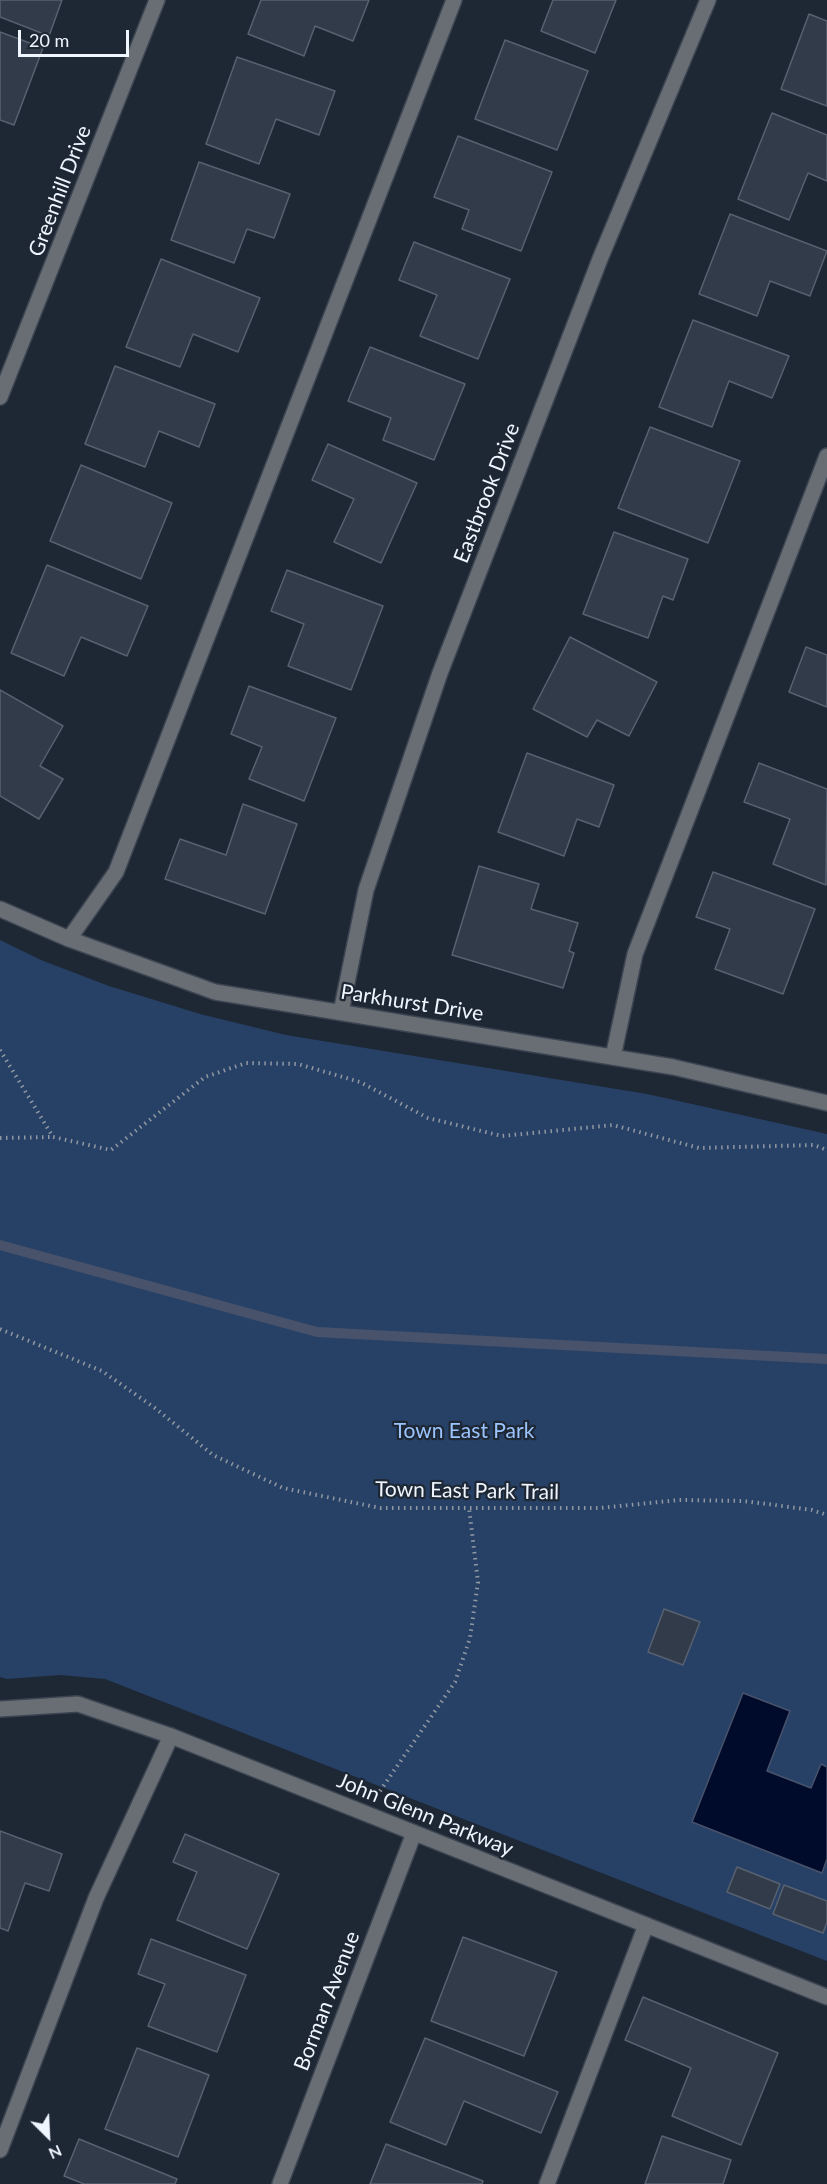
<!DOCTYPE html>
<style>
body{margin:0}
#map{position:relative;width:827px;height:2184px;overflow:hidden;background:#1e2734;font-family:Lato,sans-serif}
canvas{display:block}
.north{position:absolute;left:18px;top:2106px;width:60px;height:60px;-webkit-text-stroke:4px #1e2734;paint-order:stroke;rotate:156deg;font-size:16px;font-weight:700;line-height:24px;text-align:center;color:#eff6ff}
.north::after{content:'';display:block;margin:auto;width:21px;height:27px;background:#eff6ff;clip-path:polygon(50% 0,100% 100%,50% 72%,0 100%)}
.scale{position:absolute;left:18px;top:30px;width:111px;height:27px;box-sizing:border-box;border:3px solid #eff6ff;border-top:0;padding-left:8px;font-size:18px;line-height:21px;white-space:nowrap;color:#eff6ff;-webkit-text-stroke:4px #1e2734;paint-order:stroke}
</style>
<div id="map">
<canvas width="827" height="2184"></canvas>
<div class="north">N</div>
<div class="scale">20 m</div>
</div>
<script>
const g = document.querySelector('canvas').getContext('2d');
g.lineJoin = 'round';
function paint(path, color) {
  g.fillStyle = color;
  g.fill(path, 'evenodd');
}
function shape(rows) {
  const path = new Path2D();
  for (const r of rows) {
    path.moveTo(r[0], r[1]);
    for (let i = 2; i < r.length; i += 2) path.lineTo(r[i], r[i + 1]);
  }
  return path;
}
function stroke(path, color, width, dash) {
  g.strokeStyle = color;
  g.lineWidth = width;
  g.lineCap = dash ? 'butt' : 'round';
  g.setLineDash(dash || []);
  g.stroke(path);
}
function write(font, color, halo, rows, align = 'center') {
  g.font = font + ' Lato,sans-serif';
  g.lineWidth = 4.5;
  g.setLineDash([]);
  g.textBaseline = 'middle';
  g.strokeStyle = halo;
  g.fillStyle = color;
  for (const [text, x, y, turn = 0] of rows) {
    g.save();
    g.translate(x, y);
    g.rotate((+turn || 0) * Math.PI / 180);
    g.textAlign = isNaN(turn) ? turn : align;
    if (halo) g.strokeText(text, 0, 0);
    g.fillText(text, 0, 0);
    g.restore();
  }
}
const green = shape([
 [0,940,41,960,109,986,200,1014,286,1035,647,1094,827,1134,827,1961,105,1679,60,1675,7,1679,0,1677]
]);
const water = shape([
 [743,1693,790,1711,767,1771,811,1788,821,1764,827,1767,827,1859,822,1873,692,1822,743,1693]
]);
const stream = shape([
 [0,1245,317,1332,827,1359]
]);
const building = shape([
 [0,0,62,0,49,36,0,17,0,0],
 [261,0,369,0,353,41,315,26,304,56,248,34,261,0],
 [553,0,616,0,595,53,541,31,553,0],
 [809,14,827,21,827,106,781,89,809,14],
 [0,32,43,48,14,125,0,120,0,32],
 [505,40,588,71,557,150,475,119,505,40],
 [237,57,335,91,319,135,276,119,259,164,206,144,237,57],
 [772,113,827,135,827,181,808,173,789,220,738,199,772,113],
 [458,136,552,172,521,251,462,229,469,210,434,197,458,136],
 [199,162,290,194,274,238,247,229,234,263,171,240,199,162],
 [730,214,827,251,810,296,770,281,757,316,699,294,730,214],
 [414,242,510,279,478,359,420,336,437,295,399,280,414,242],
 [161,259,260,298,238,352,193,334,180,367,126,347,161,259],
 [693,320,789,356,772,398,729,381,712,427,659,407,693,320],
 [370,347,465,384,434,460,383,440,391,418,348,401,370,347],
 [115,366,215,404,199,447,159,431,145,467,85,444,115,366],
 [650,427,740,461,708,543,618,508,650,427],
 [328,444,417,483,381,563,334,542,354,499,312,480,328,444],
 [81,465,172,503,141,579,50,541,81,465],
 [614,532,688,559,673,600,663,596,648,638,583,614,614,532],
 [47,565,148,606,127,656,81,637,64,676,11,653,47,565],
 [287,570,383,606,351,690,288,666,304,624,271,611,287,570],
 [570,637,657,682,629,736,597,720,587,737,533,709,570,637],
 [806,647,827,655,827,707,789,692,806,647],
 [249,686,336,718,304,801,249,779,262,747,231,734,249,686],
 [0,690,63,726,40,766,63,779,39,819,0,796,0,690],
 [527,753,614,785,599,827,577,819,564,856,498,832,527,753],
 [759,763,827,789,826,885,773,864,790,819,744,802,759,763],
 [243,804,297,824,265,914,165,879,180,839,226,855,243,804],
 [479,866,539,884,531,909,578,923,569,951,574,953,563,988,452,955,479,866],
 [713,872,815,909,783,994,715,969,730,929,696,917,713,872],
 [664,1609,700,1622,683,1665,648,1652,664,1609],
 [0,1831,62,1854,49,1891,25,1883,8,1931,0,1928,0,1831],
 [185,1834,279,1874,247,1949,177,1920,197,1872,173,1862,185,1834],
 [737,1867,780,1884,770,1909,727,1892,737,1867],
 [784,1885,827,1901,827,1922,823,1933,773,1914,784,1885],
 [463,1937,557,1972,524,2056,431,2021,463,1937],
 [151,1939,246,1975,217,2052,148,2026,165,1984,138,1974,151,1939],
 [643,1997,778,2053,741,2145,672,2116,691,2068,625,2040,643,1997],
 [425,2038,558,2092,541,2133,464,2101,446,2145,390,2122,425,2038],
 [137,2048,209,2075,178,2157,105,2129,137,2048],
 [662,2136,731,2160,723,2184,645,2184,662,2136],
 [79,2139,177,2179,175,2184,84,2184,64,2176,79,2139],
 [386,2144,483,2181,482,2184,370,2184,386,2144]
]);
const path = shape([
 [0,1050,53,1137,111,1150,205,1077,246,1063,298,1064,360,1082,428,1118,502,1136,613,1125,699,1148,814,1145,827,1150],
 [0,1138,53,1137],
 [0,1329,102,1371,155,1408,213,1455,283,1488,380,1508,600,1508,679,1500,744,1501,812,1510,827,1515],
 [380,1791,455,1682,470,1638,478,1582,469,1508]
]);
const service = shape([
 [69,939,116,872,454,0],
 [613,1057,635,954,827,456],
 [0,2150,96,1898,171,1736],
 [547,2184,646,1925]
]);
const minor = shape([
 [0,397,157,0],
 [0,909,69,939,215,992,673,1067,827,1103],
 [341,1012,366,890,440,673,600,259,708,0],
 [280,2184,414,1833]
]);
const tertiary = shape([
 [0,1709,78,1704,171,1736,827,1997]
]);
const streetNames = [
 ["Greenhill Drive",60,191,-69],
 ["Eastbrook Drive",487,493,-69],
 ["Parkhurst Drive",412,1003,9],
 ["Town East Park Trail",467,1491,1],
 ["John Glenn Parkway",425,1815,22],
 ["Borman Avenue",327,2001,-69]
];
const parkNames = [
 ["Town East Park",464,1431]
];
paint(green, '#274166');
paint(water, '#000b2b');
stroke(water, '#48526b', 1.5);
stroke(stream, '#48526b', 10);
paint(building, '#323b49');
stroke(building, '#576170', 1.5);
stroke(service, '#3b4450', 18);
stroke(minor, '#3b4450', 18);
stroke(tertiary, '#3b4450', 18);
stroke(path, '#9098a2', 4, [1.5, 4.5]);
stroke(service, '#696e75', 15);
stroke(minor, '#696e75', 15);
stroke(tertiary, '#696e75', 15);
write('21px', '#eff6ff', '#1e2734', streetNames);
write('21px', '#9bc4fe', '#1e2734', parkNames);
</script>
